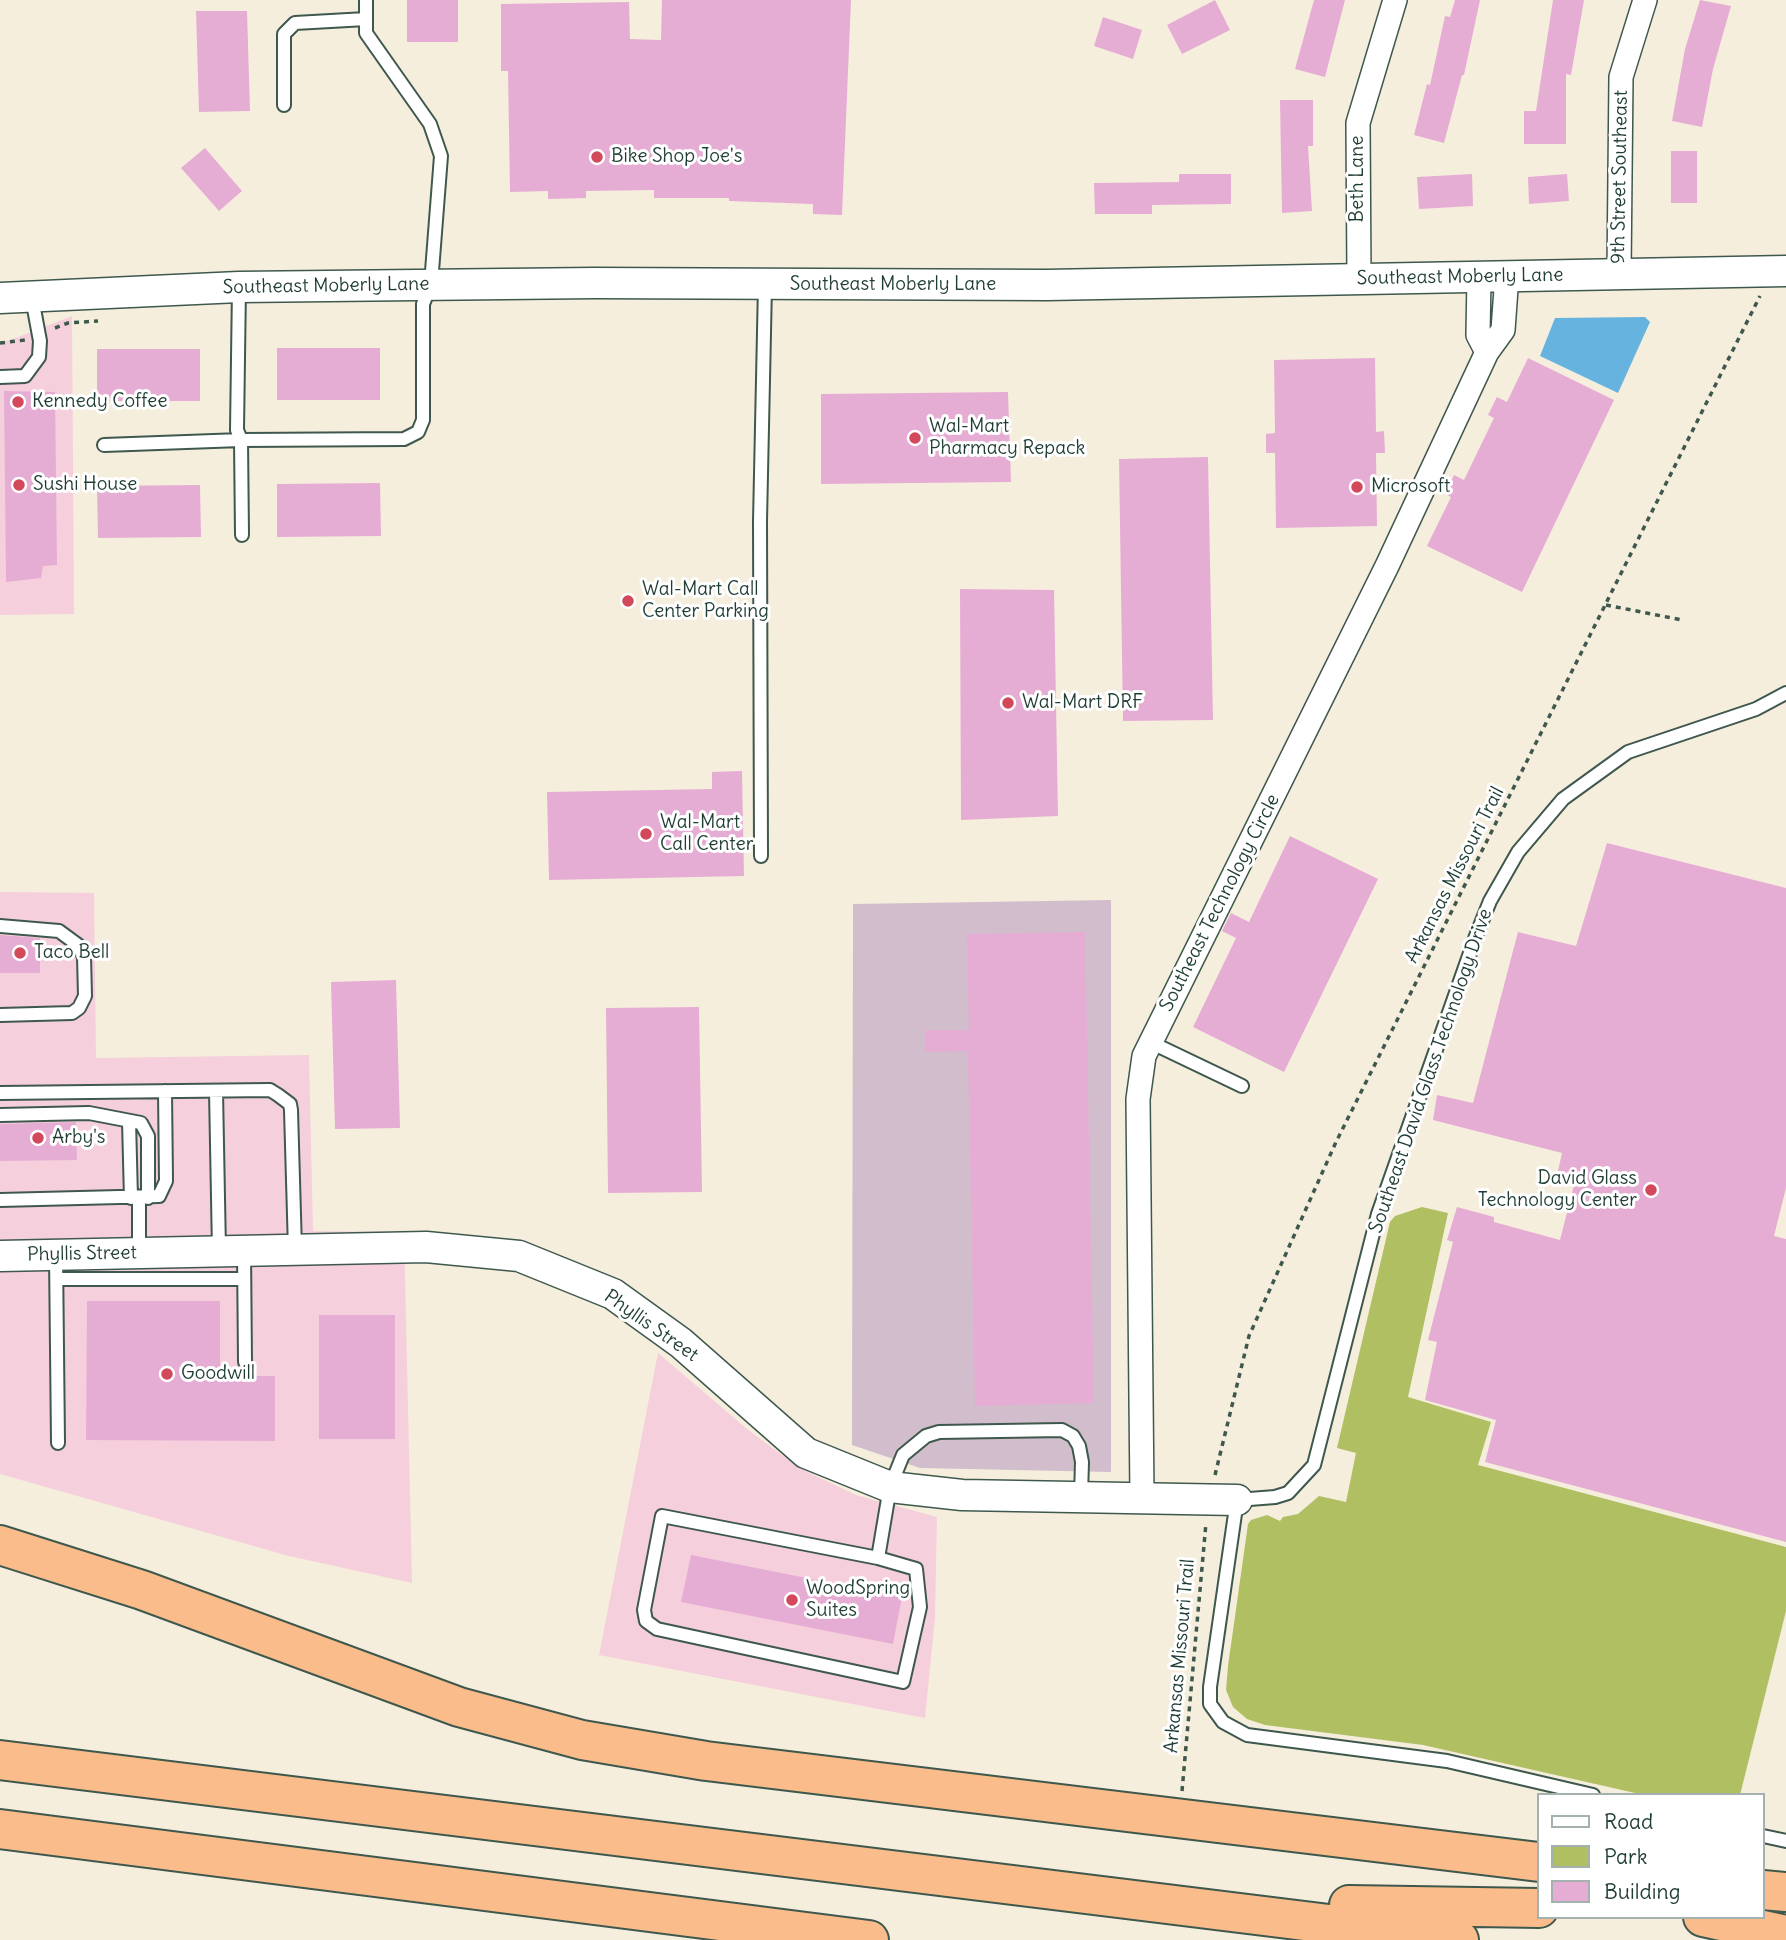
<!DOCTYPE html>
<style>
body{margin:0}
#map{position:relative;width:1786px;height:1940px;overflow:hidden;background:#f6eedd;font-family:Delius,sans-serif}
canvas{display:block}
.legend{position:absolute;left:1537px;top:1793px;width:228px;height:126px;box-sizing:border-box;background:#fff;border:2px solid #a5b1ae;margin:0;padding:9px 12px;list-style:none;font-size:21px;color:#1f3d34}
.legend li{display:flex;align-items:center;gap:14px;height:35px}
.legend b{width:35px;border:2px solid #a5b1ae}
</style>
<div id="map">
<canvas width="1786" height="1940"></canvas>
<ul class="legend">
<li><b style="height:9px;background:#fff"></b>Road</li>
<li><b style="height:19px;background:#afbf62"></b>Park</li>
<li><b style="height:19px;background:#e6add4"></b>Building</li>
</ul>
</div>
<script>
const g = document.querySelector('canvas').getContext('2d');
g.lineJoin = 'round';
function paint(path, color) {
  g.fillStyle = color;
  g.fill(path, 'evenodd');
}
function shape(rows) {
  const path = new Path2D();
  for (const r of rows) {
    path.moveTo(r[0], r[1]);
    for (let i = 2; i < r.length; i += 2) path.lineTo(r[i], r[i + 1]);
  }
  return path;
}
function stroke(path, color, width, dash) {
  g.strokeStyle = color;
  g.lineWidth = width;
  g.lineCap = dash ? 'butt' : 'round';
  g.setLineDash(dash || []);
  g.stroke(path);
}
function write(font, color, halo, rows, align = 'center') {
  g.font = font + ' Delius,sans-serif';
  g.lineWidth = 6;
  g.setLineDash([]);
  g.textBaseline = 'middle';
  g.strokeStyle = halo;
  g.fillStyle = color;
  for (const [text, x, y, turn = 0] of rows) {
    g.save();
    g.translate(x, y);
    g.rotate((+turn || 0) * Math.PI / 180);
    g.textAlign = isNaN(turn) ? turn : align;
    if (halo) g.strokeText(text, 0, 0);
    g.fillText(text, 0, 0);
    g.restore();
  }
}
const built = shape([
 [72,316,74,614,0,615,0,341,8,341],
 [0,892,94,893,96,1058,309,1055,313,1231,404,1232,412,1583,289,1556,0,1474],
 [658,1353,747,1429,801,1469,856,1495,937,1517,935,1618,925,1718,599,1655]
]);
const industrial = shape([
 [1111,900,1111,1472,920,1468,852,1445,853,904]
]);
const green = shape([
 [1422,1207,1448,1213,1408,1397,1491,1422,1478,1465,1786,1547,1786,1611,1740,1795,1644,1795,1423,1745,1265,1725,1247,1719,1233,1707,1226,1690,1228,1666,1248,1524,1251,1520,1267,1515,1280,1521,1283,1517,1298,1514,1319,1496,1346,1502,1356,1453,1337,1448,1390,1222,1395,1216]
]);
const water = shape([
 [1645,317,1650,322,1618,393,1540,356,1555,318]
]);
const building = shape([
 [407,0,458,0,458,42,407,42],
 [662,0,851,0,842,215,813,214,813,204,729,201,729,198,654,198,654,190,586,191,586,198,548,199,548,191,510,192,508,71,501,71,501,4,629,2,630,39,661,40],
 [1215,0,1230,30,1182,54,1167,25],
 [1314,0,1345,0,1325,77,1295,69],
 [1455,0,1480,0,1464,75,1462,75,1444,143,1414,135,1427,84,1430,85,1445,16,1450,17],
 [1553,0,1584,0,1571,75,1566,74,1566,144,1524,144,1524,111,1536,111],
 [1700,0,1731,6,1713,69,1702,127,1672,121,1685,49],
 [196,11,247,11,250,111,199,112],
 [1103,17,1142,30,1133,59,1094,46],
 [1280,100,1313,100,1313,146,1308,146,1312,211,1282,213],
 [205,148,242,191,219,211,181,168],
 [1671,151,1697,151,1697,203,1671,203],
 [1179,174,1231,174,1231,204,1152,205,1152,214,1095,214,1094,183,1179,182],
 [1472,174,1473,206,1419,209,1417,177],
 [1567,174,1569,201,1529,204,1528,177],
 [277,348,380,348,380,400,277,400],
 [97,349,200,349,200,401,97,401],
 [1375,358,1376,432,1384,431,1385,453,1376,453,1377,526,1276,528,1275,453,1266,453,1266,434,1275,433,1274,360],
 [1528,358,1614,400,1522,592,1427,546,1451,497,1445,494,1454,475,1464,480,1494,418,1488,415,1497,397,1507,402],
 [4,391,55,392,57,565,43,566,41,578,6,582],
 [1008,392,1011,482,821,484,821,394],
 [1208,457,1213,720,1123,721,1119,459],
 [380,483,381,536,277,537,277,484],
 [200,485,201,537,98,538,97,486],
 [960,589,1054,590,1058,816,961,820],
 [742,771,744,876,549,880,547,792,712,789,712,772],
 [1290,836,1378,879,1284,1072,1193,1027,1236,938,1222,931,1231,913,1249,922],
 [1607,843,1786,888,1786,1188,1774,1236,1786,1239,1786,1542,1485,1462,1496,1420,1425,1400,1437,1342,1428,1340,1453,1242,1447,1240,1457,1207,1494,1217,1494,1222,1560,1240,1574,1185,1556,1180,1562,1153,1433,1120,1437,1095,1473,1103,1518,932,1576,946],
 [1085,932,1094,1403,975,1406,968,1051,925,1052,925,1030,969,1030,967,934],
 [0,935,40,938,40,973,0,973],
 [396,980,400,1128,335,1129,331,982],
 [699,1007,702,1192,608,1193,606,1008],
 [76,1122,77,1160,0,1161,0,1124],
 [87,1301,220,1301,220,1376,275,1376,275,1441,86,1440],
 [319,1315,395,1315,395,1439,319,1439],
 [691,1555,902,1597,893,1644,681,1602]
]);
const path = shape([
 [55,328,68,323,98,321],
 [0,343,25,340],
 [1606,605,1682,620],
 [1215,1475,1249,1336,1336,1142,1760,296],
 [1182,1791,1206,1523]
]);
const service = shape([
 [284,105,284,34,295,23,366,19],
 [239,287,237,430,241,440,404,439,418,432,423,420,423,304,431,284,441,156,430,124,366,33,366,0],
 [0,377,25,376,39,357,40,341,32,298],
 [104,445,241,440,242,535],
 [761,856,760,521,765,285],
 [0,926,59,931,78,945,84,957,85,996,79,1008,72,1013,0,1015],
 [1150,1042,1242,1086],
 [216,1091,219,1251],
 [0,1093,270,1090,278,1095,290,1104,291,1110,295,1250],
 [0,1115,89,1113,141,1123,148,1136,148,1198],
 [129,1121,131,1198],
 [0,1200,159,1196,166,1181,165,1091],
 [244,1251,245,1362],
 [139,1253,139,1198],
 [56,1255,58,1443],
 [57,1279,244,1279],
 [662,1516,878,1558,916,1569,920,1607,903,1682,657,1629,646,1621,644,1610,662,1516],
 [878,1558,890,1487,903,1455,926,1436,939,1432,1062,1430,1073,1436,1079,1446,1082,1462,1081,1495],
 [1593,1795,1447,1761,1247,1735,1223,1722,1210,1704,1210,1687,1237,1500,1275,1497,1288,1493,1314,1465,1378,1214,1476,936,1490,901,1518,852,1563,799,1628,752,1756,709,1786,693],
 [1763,1836,1786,1841]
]);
const minor = shape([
 [1619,273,1621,77,1645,0],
 [1479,276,1478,335,1487,352],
 [1359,279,1358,123,1395,0],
 [1142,1497,1138,1099,1144,1056,1387,566,1487,352,1503,330,1507,275]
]);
const tertiary = shape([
 [0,298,239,287,594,283,1047,285,1786,271],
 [0,1256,426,1247,519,1256,613,1294,681,1343,806,1453,890,1487,962,1495,1237,1500]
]);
const motorway = shape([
 [0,1545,142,1590,459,1707,582,1740,706,1761,1539,1862],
 [0,1760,1459,1940],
 [0,1829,869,1940],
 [1763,1890,1786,1892],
 [1349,1905,1539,1908],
 [1703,1917,1786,1935]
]);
const markers = [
 [597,157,7,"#d1495b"],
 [18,402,7,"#d1495b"],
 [915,438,7,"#d1495b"],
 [19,485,7,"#d1495b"],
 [1357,487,7,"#d1495b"],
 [628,601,7,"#d1495b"],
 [1008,703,7,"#d1495b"],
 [646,834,7,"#d1495b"],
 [20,953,7,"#d1495b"],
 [38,1138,7,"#d1495b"],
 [1651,1190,7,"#d1495b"],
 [167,1374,7,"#d1495b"],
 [792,1600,7,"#d1495b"]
];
const poiNames = [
 ["Bike Shop Joe's",611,157],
 ["Kennedy Coffee",32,402],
 ["Wal-Mart",929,427],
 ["Pharmacy Repack",929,449],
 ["Sushi House",33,485],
 ["Microsoft",1371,487],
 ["Wal-Mart Call",642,590],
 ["Center Parking",642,612],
 ["Wal-Mart DRF",1022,703],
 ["Wal-Mart",660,823],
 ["Call Center",660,845],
 ["Taco Bell",34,953],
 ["Arby's",52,1138],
 ["David Glass",1637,1179,"right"],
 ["Technology Center",1637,1201,"right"],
 ["Goodwill",181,1374],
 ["WoodSpring",806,1589],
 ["Suites",806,1611]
];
const streetNames = [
 ["9th Street Southeast",1620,177,-89],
 ["Beth Lane",1358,179,-90],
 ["Southeast Moberly Lane",1460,277,-1],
 ["Southeast Moberly Lane",893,285],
 ["Southeast Moberly Lane",326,286,-1],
 ["Arkansas Missouri Trail",1455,875,-63],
 ["Southeast Technology Circle",1220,903,-63],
 ["Southeast David Glass Technology Drive",1431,1071,-71],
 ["Phyllis Street",82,1254,-1],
 ["Phyllis Street",651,1326,35],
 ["Arkansas Missouri Trail",1180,1656,-85]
];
paint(built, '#f5cfdb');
paint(industrial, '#d1bdcc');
paint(green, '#afbf62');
paint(water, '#66b3e0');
paint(building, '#e6add4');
stroke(service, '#3f584d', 16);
stroke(minor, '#3f584d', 26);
stroke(tertiary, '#3f584d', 33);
stroke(motorway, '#3f584d', 42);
stroke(path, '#3f584d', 3.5, [5, 5]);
stroke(service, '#fff', 12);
stroke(minor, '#fff', 23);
stroke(tertiary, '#fff', 30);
stroke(motorway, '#f9bc8a', 38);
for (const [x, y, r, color] of markers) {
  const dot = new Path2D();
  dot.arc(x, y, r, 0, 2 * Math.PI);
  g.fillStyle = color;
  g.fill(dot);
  stroke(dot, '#fff', 2.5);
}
write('19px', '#1f3d34', '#fff', poiNames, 'left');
write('19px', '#1f3d34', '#fff', streetNames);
</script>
